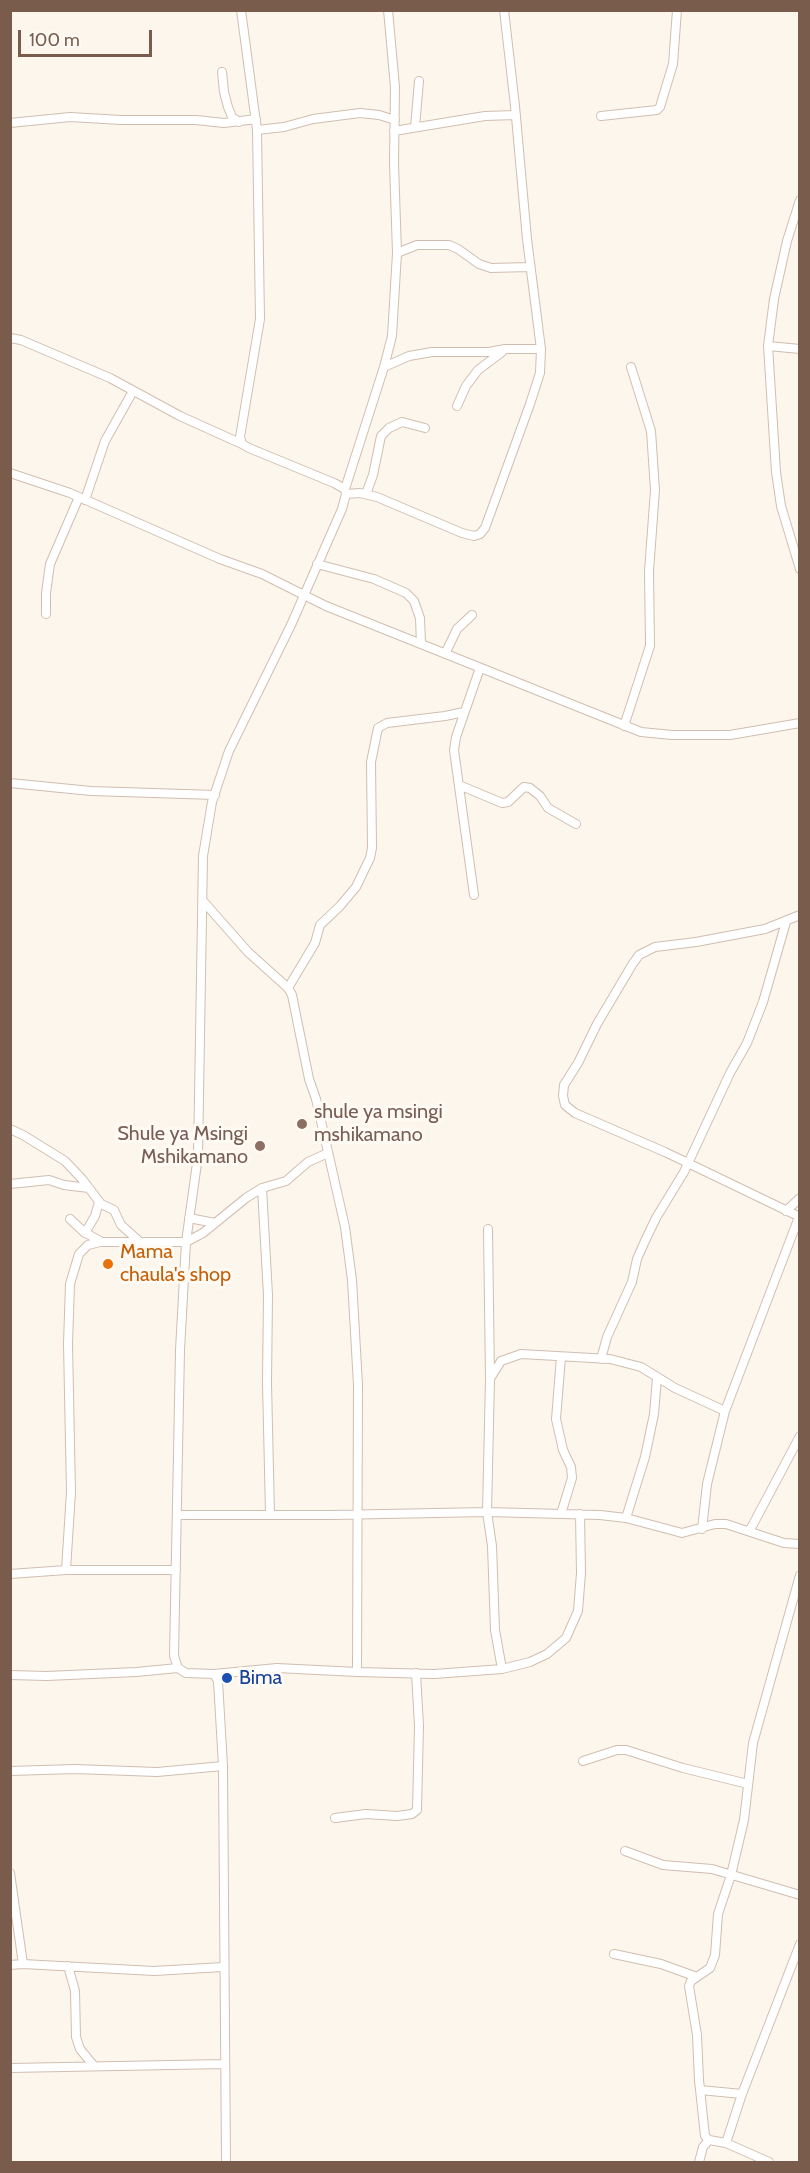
<!DOCTYPE html>
<style>
body{margin:0}
#map{position:relative;width:810px;height:2173px;overflow:hidden;background:#fdf6ec;font-family:Cabin,sans-serif}
canvas{display:block}
.frame{position:absolute;inset:0;border:12px solid #7a5c4d;pointer-events:none}
.scale{position:absolute;left:18px;top:30px;width:134px;height:27px;box-sizing:border-box;border:3px solid #7a5c4d;border-top:0;padding-left:8px;font-size:18px;line-height:21px;white-space:nowrap;color:#7a5c4d;-webkit-text-stroke:4px #fffaf3;paint-order:stroke}
</style>
<div id="map">
<canvas width="810" height="2173"></canvas>
<div class="frame"></div>
<div class="scale">100 m</div>
</div>
<script>
const g = document.querySelector('canvas').getContext('2d');
g.lineJoin = 'round';
function shape(rows) {
  const path = new Path2D();
  for (const r of rows) {
    path.moveTo(r[0], r[1]);
    for (let i = 2; i < r.length; i += 2) path.lineTo(r[i], r[i + 1]);
  }
  return path;
}
function stroke(path, color, width, dash) {
  g.strokeStyle = color;
  g.lineWidth = width;
  g.lineCap = dash ? 'butt' : 'round';
  g.setLineDash(dash || []);
  g.stroke(path);
}
function write(font, color, halo, rows, align = 'center') {
  g.font = font + ' Cabin,sans-serif';
  g.lineWidth = 6;
  g.setLineDash([]);
  g.textBaseline = 'middle';
  g.strokeStyle = halo;
  g.fillStyle = color;
  for (const [text, x, y, turn = 0] of rows) {
    g.save();
    g.translate(x, y);
    g.rotate((+turn || 0) * Math.PI / 180);
    g.textAlign = isNaN(turn) ? turn : align;
    if (halo) g.strokeText(text, 0, 0);
    g.fillText(text, 0, 0);
    g.restore();
  }
}
const minor = shape([
 [222,72,224,92,228,107,232,117,239,122],
 [601,116,657,110,660,107,673,64,677,10],
 [10,123,70,117,121,120,196,120,224,123,256,119],
 [415,127,419,81],
 [257,130,284,127,313,119,360,113,379,115,395,120],
 [394,131,485,116,516,115],
 [800,200,787,241,774,299,768,346,776,472,781,506,800,569],
 [397,253,417,245,449,245,458,249,479,264,491,268,530,267],
 [10,338,21,340,110,378,180,416,242,444],
 [768,346,800,349],
 [384,367,409,356,432,352,489,352,505,349,541,349],
 [457,406,466,386,478,370,502,352],
 [10,473,70,493,220,559,262,574,326,606,641,732,672,735,730,735,800,723],
 [345,489,384,367,392,336,397,253,394,163,395,87,388,10],
 [346,494,360,493,377,497,462,533,474,536,480,534,485,528,530,404,540,373,541,349,527,239,515,106,504,10],
 [366,494,373,475,381,436,389,428,402,422,425,428],
 [85,500,105,441,133,391],
 [317,564,374,579,406,593,414,601,420,618,421,644],
 [46,614,46,593,50,564,79,497],
 [445,654,457,629,472,615],
 [624,726,650,646,649,571,655,490,651,431,631,367],
 [10,783,91,791,215,795],
 [459,785,502,803,508,802,524,787,530,788,540,796,548,808,576,824],
 [474,895,454,750,456,737,480,668],
 [203,901,248,952,288,988,292,995,309,1079,316,1099,345,1227,352,1280,358,1385,357,1672],
 [800,915,765,929,696,942,655,947,639,955,632,965,597,1024,578,1063,564,1085,563,1096,565,1105,575,1113,665,1152,800,1217],
 [288,988,315,943,320,925,340,906,356,887,370,858,372,848,371,762,378,728,387,723,445,716,464,712],
 [10,1129,23,1135,65,1161,82,1179,101,1204,114,1210,121,1225,140,1242],
 [10,1184,49,1180,64,1185,89,1188],
 [262,1188,268,1295,267,1383,270,1514],
 [786,1211,800,1198],
 [189,1218,215,1223],
 [70,1219,84,1232,102,1242],
 [488,1229,490,1379,487,1512,492,1546,495,1630,502,1669],
 [85,1233,95,1216,99,1202],
 [561,1357,556,1419,563,1450,571,1467,572,1478,561,1514],
 [601,1359,607,1337,632,1282,637,1259,645,1241,656,1218,684,1172,730,1073,747,1043,763,1002,786,922],
 [491,1377,501,1361,521,1354,610,1359,641,1367,675,1388,725,1411],
 [178,1515,332,1515,487,1512,600,1515,626,1518,682,1533,715,1524,726,1524,784,1543,800,1544],
 [626,1518,645,1457,654,1414,657,1378],
 [702,1529,707,1484,725,1411,799,1217],
 [750,1530,800,1436],
 [66,1570,71,1492,68,1344,70,1284,79,1254,88,1245,100,1242,186,1242,203,1233,246,1198,262,1188,286,1181,308,1162,328,1153],
 [10,1574,66,1570,176,1570],
 [214,1674,277,1668,357,1672,434,1674,502,1669,530,1662,547,1654,566,1638,578,1611,581,1573,580,1514],
 [10,1675,47,1676,136,1672,178,1668],
 [583,1761,617,1750,626,1750,683,1768,748,1784],
 [10,1771,75,1769,157,1772,223,1766],
 [335,1818,366,1814,397,1816,412,1814,417,1810,419,1726,416,1673],
 [625,1851,663,1865,712,1869,800,1895],
 [10,1873,23,1964],
 [614,1954,661,1964,697,1977],
 [10,1965,23,1964,154,1971,223,1967],
 [68,1966,75,1991,76,2037,80,2049,94,2066],
 [10,2068,225,2064],
 [700,2090,742,2094],
 [726,2143,742,2094,800,1944],
 [226,2162,223,1766,218,1681,214,1674,186,1673,178,1668,174,1656,180,1350,186,1242,198,1156,203,856,212,802,229,751,291,625,342,509,346,494,345,489,334,483,249,448,242,444,240,437,260,319,257,130,241,10],
 [699,2162,703,2147,709,2140],
 [769,2162,726,2143,709,2140,705,2136,699,2080,697,2035,689,1986,691,1981,710,1968,715,1955,718,1914,731,1875,744,1820,753,1743,800,1575]
]);
const markers = [
 [302,1124,6,"#8d6e63"],
 [260,1146,6,"#8d6e63"],
 [108,1264,6,"#e8710a"],
 [227,1678,6,"#1a4fb4"]
];
const educationNames = [
 ["shule ya msingi",314,1112],
 ["mshikamano",314,1135],
 ["Shule ya Msingi",248,1134,"right"],
 ["Mshikamano",248,1157,"right"]
];
const foodNames = [
 ["Mama",120,1252],
 ["chaula's shop",120,1275]
];
const transitNames = [
 ["Bima",239,1678]
];
stroke(minor, '#d1beb0', 10);
stroke(minor, '#fff', 8);
for (const [x, y, r, color] of markers) {
  const dot = new Path2D();
  dot.arc(x, y, r, 0, 2 * Math.PI);
  g.fillStyle = color;
  g.fill(dot);
  stroke(dot, '#fffaf3', 2);
}
write('20px', '#785e54', '#fffaf3', educationNames, 'left');
write('20px', '#c56008', '#fffaf3', foodNames, 'left');
write('20px', '#164399', '#fffaf3', transitNames, 'left');
</script>
